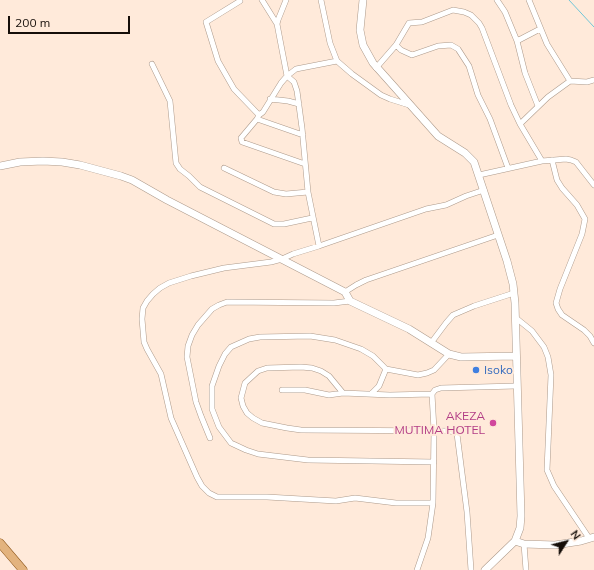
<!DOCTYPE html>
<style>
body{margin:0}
#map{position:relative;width:594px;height:570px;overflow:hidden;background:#ffeada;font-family:Mulish,sans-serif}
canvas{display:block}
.north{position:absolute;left:546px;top:522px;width:40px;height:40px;-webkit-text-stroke:3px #ffeada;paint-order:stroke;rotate:54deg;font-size:11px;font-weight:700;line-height:16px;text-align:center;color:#150e09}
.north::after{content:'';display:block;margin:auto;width:14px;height:18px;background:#150e09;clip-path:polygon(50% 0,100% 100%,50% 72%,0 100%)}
.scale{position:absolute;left:8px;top:16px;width:122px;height:18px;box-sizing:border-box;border:2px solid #150e09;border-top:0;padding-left:5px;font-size:12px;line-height:14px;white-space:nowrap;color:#150e09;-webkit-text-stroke:3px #ffeada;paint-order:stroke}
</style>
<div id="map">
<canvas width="594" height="570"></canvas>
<div class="north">N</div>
<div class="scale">200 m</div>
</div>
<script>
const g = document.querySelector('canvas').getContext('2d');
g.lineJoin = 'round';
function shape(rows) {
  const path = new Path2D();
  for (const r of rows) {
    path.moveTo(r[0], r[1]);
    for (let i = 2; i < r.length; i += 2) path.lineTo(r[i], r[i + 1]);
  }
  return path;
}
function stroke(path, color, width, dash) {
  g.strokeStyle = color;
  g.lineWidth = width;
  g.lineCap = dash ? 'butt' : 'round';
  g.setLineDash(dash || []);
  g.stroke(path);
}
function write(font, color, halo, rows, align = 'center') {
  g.font = font + ' Mulish,sans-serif';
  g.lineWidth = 4;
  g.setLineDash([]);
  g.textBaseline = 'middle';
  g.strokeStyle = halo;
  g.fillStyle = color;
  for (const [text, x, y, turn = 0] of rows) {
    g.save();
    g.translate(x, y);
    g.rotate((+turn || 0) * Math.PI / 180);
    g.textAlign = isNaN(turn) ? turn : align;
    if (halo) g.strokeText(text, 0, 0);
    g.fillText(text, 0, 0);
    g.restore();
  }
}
const stream = shape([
 [569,0,594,27]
]);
const street = shape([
 [262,0,277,24],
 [321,0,330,43,337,61,352,74,381,95,390,99,409,105],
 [497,0,505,12,517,41,525,73,538,106],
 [529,0,547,44,570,81],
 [240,1,206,22,218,61,234,89,259,115,257,119,303,135],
 [517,41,540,29],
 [396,45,401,50,412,55,438,46,451,45,458,49,469,66,478,95,490,119,508,168],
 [152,64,170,101,176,163,180,169,189,176,200,187,274,224,284,224,312,218],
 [376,68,396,45,409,23,422,22,453,10,464,12,471,15,479,23,482,28,511,105,520,124,542,161],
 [270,99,288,101,299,104],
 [259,115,263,112,281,83,287,76,277,24,278,20,286,0],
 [257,119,241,138,242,142,305,164],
 [520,124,548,97,570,81,587,82,594,80],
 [552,160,557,180,562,188,577,205,585,219,582,234,560,289,556,303,558,309,562,315,584,330,590,336,594,343],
 [224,168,274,192,286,194,308,192],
 [479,175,542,161,566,159,571,160,576,162,594,185],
 [484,190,466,196,446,205,426,209,319,246,293,254,282,259,271,262,224,268,191,276,169,283,160,288,153,294,147,301,143,308,142,319,144,342,147,349,161,374,171,418,197,477,202,486,209,493,217,497,267,497,336,501,355,498,396,503,433,503,434,430,432,394,435,390,441,388,516,386],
 [319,246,308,192,302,128,297,91,294,82,287,76,296,69,337,61],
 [345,292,356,285,366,280,498,235],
 [516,318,532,331,544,347,548,357,551,375,547,470,554,486,589,538],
 [431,343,446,323,453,315,474,306,514,293],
 [282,390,305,390,329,395,343,393,329,376,321,371,312,368,301,367,267,368,258,371,245,383,241,398,243,406,247,413,253,418,262,423,287,428,301,430,450,431,454,432,457,434,467,512,471,570],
 [343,393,390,395,432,394],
 [371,394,379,386,386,369],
 [210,438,201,416,196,402,187,357,188,346,192,335,198,325,212,309,219,305,227,302,334,303,350,301],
 [434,462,308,460,258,454,246,450,231,443,219,427,212,409,212,386,219,366,225,354,231,347,249,339,260,337,310,336,335,340,361,349,373,356,386,369,418,375,427,373,434,370,449,354],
 [524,544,526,570],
 [417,570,428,538,433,503]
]);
const secondary = shape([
 [363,0,360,30,363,45,373,63,438,136,465,153,474,162,507,261,513,284,515,303,521,516,520,528,515,541,485,570],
 [0,166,20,162,43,161,62,162,80,165,121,176,132,180,167,200,345,292,350,301,409,329,449,354,461,357,516,356],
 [515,541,524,544,555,545,581,541,594,537]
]);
const primary = shape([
 [0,543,23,570]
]);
const markers = [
 [476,370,4,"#3f7fe0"],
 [493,423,4,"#d1479c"]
];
const shopNames = [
 ["Isoko",484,370]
];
const hotelNames = [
 ["AKEZA",485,416],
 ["MUTIMA HOTEL",485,430]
];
stroke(stream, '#71c6d7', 1);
stroke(street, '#ad9a8b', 6);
stroke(secondary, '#ad9a8b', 8);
stroke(primary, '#8f581d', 9);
stroke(street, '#fff', 5);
stroke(secondary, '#fff', 7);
stroke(primary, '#e3b37e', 8);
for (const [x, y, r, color] of markers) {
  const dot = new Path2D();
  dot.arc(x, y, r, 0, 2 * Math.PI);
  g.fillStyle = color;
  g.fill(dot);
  stroke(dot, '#ffeada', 1.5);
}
write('12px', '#366cbe', '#ffeada', shopNames, 'left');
write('12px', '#b23c85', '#ffeada', hotelNames, 'right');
</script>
